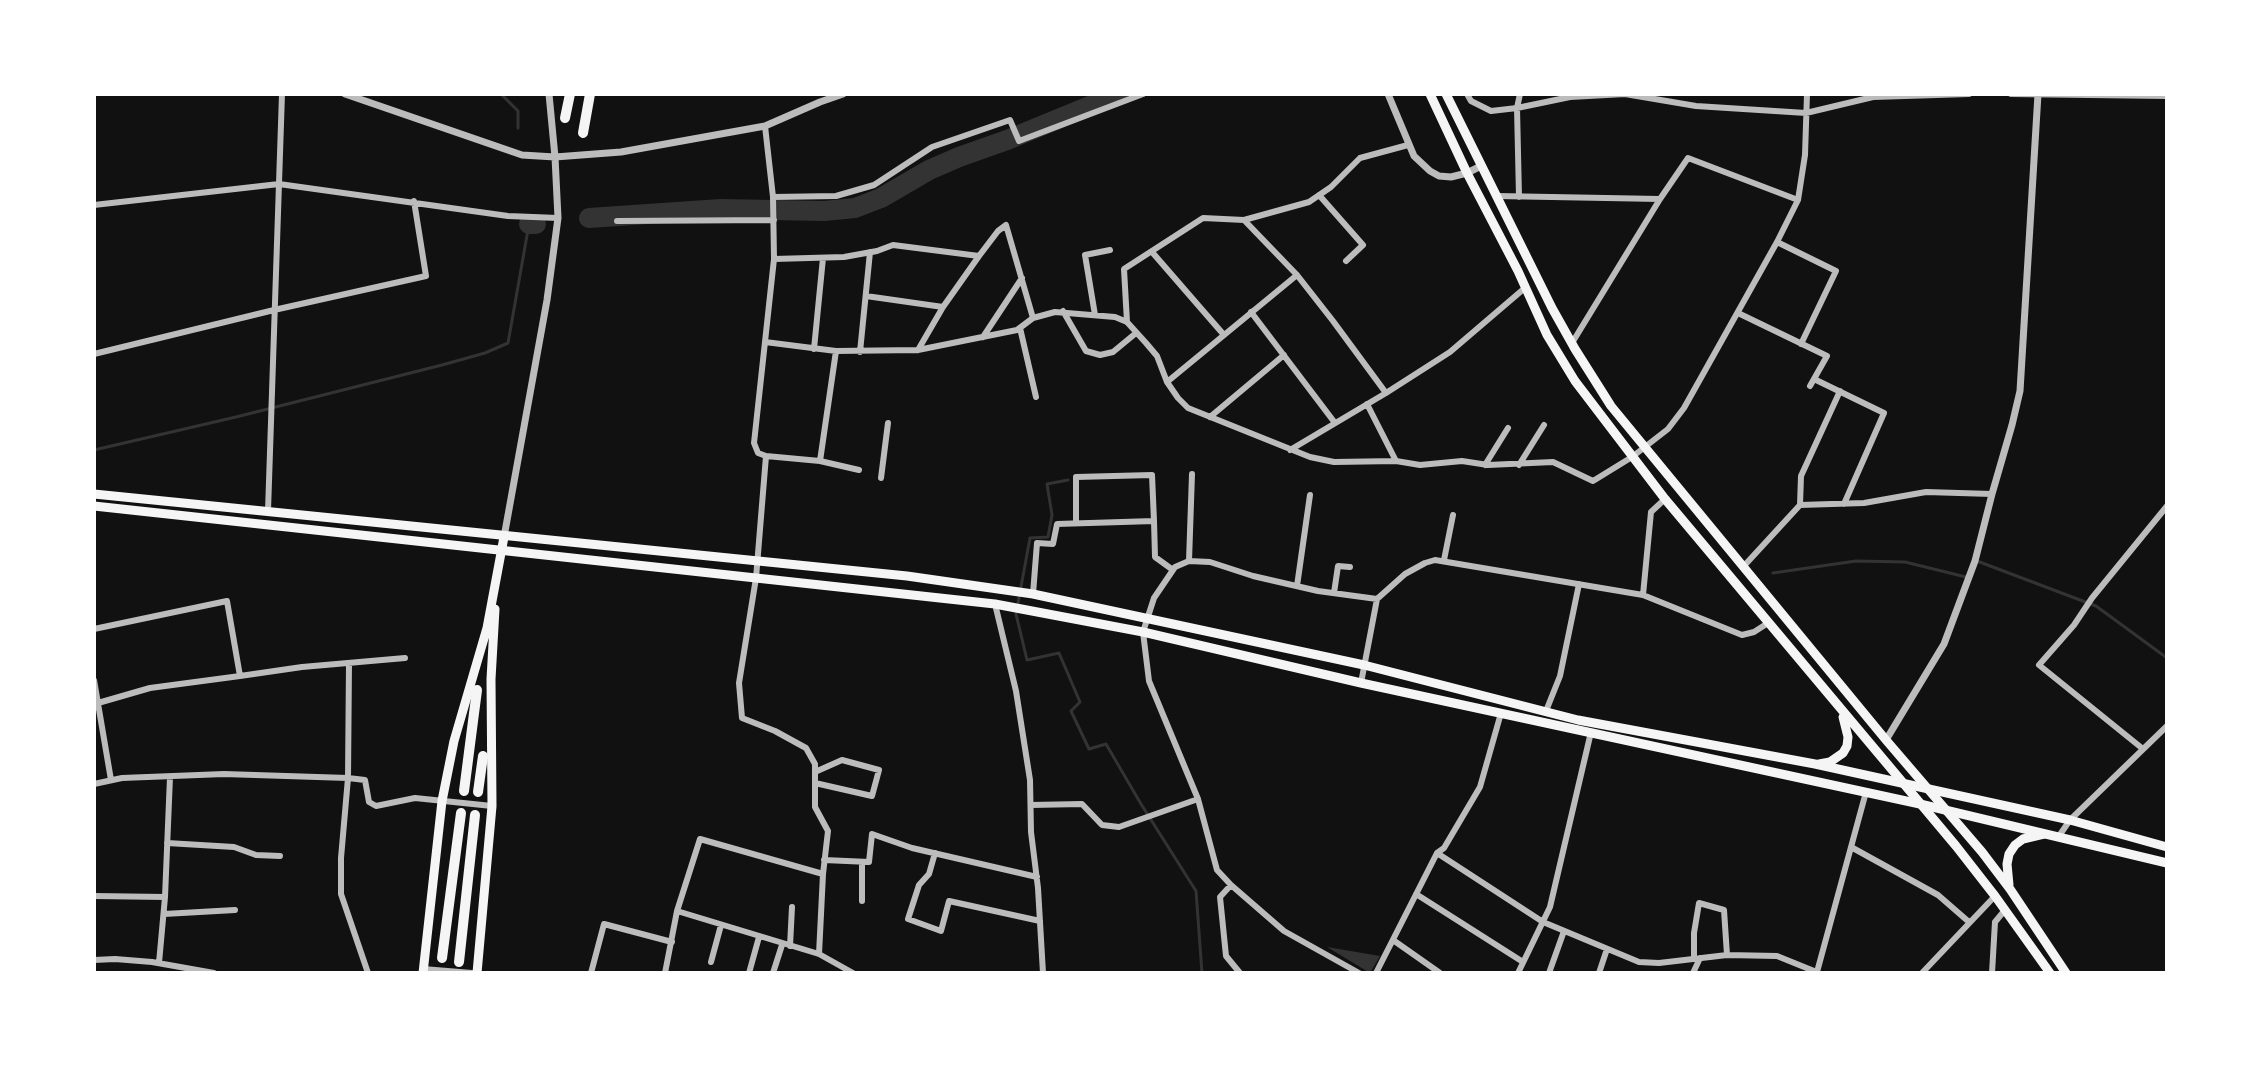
<!DOCTYPE html>
<style>
body{margin:0}
#map{position:relative;width:2261px;height:1067px;overflow:hidden;background:#111;font-family:"Times New Roman",serif}
canvas{display:block}
.frame{position:absolute;inset:0;border:96px solid #fff;pointer-events:none}
</style>
<div id="map">
<canvas width="2261" height="1067"></canvas>
<div class="frame"></div>
</div>
<script>
const g = document.querySelector('canvas').getContext('2d');
g.lineJoin = 'round';
function paint(path, color) {
  g.fillStyle = color;
  g.fill(path, 'evenodd');
}
function shape(rows) {
  const path = new Path2D();
  for (const r of rows) {
    path.moveTo(r[0], r[1]);
    for (let i = 2; i < r.length; i += 2) path.lineTo(r[i], r[i + 1]);
  }
  return path;
}
function stroke(path, color, width, dash) {
  g.strokeStyle = color;
  g.lineWidth = width;
  g.lineCap = dash ? 'butt' : 'round';
  g.setLineDash(dash || []);
  g.stroke(path);
}
const water = shape([
 [1327,947,1380,956,1370,973]
]);
const stream = shape([
 [501,94,518,111,518,128],
 [94,450,236,417,442,365,485,353,508,343,529,224],
 [1068,480,1047,484,1052,515,1048,537,1030,538,1016,614,1027,660,1059,653,1080,702,1071,711,1089,749,1106,744,1141,804,1196,891,1202,973],
 [1977,561,2096,606,2167,658],
 [1773,573,1856,561,1905,562,1966,577]
]);
const river = shape([
 [589,218,721,209,824,211,855,208,881,198,929,170,959,157,1007,140,1119,94],
 [529,224,536,224]
]);
const minor = shape([
 [1467,94,1471,101,1491,111,1517,108,1570,97,1625,94,1696,106,1806,113,1873,97,1969,94],
 [2011,94,2167,96],
 [765,126,773,197,774,259,754,443,758,453,766,456,756,578,739,683,742,718,775,731,806,748,815,764,815,807,828,831,823,874,819,954],
 [1319,195,1363,245,1346,261],
 [1497,196,1660,199,1688,158,1798,200],
 [773,197,836,196,874,185,932,147,1010,120,1019,141,1143,94],
 [1519,197,1517,108,1520,94],
 [94,205,279,184,508,216,558,218],
 [1244,220,1309,202,1331,187,1360,158,1408,145],
 [617,221,774,220],
 [1777,242,1836,271,1801,344],
 [1152,252,1224,335],
 [774,259,844,257,877,251,893,245,979,256],
 [866,296,943,307],
 [1063,311,1086,351,1100,355,1113,352,1136,333],
 [1251,312,1335,423],
 [1738,313,1827,356,1810,386],
 [1095,315,1085,255,1110,250],
 [1127,322,1124,269,1203,218,1244,220,1297,275,1333,321,1386,393],
 [1020,328,1036,397],
 [983,337,1022,278],
 [765,342,836,351,918,350,1017,330,1033,318,1055,312,1115,317,1127,322,1146,343,1157,356,1167,382,1178,398,1188,408,1310,457,1334,462,1396,461,1420,465,1462,461,1488,465,1553,462,1593,481,1632,457,1668,429,1684,408,1777,242,1798,200,1805,155,1807,94],
 [1572,343,1660,199],
 [814,349,823,258],
 [918,350,943,307,979,256,998,231,1006,225,1033,318],
 [860,352,870,252],
 [94,354,274,310,426,276,414,201],
 [1814,379,1884,413,1844,504],
 [1167,382,1297,275],
 [1367,404,1396,461],
 [1210,417,1284,355],
 [1290,450,1386,393,1450,352,1526,287],
 [766,456,820,461,859,470],
 [820,461,836,351],
 [1485,465,1508,428],
 [1519,465,1544,425],
 [881,478,888,423],
 [1800,505,1864,503,1926,492,1992,494],
 [268,511,282,94],
 [1076,523,1076,477,1152,475,1154,521],
 [1444,560,1453,515],
 [1189,561,1192,474],
 [1743,567,1800,505,1801,476,1840,391],
 [1297,586,1310,495],
 [1334,593,1338,566,1350,567],
 [1033,594,1037,543,1053,544,1057,524,1154,521,1155,557,1173,570],
 [1643,595,1651,512,1665,499],
 [995,604,1016,691,1030,780,1031,832,1038,888,1043,973],
 [94,629,227,601,240,676,150,688,98,703],
 [349,663,348,778,341,858,341,894,368,973],
 [240,676,302,667,405,658],
 [94,680,111,780],
 [1361,683,1377,599,1405,574,1425,563,1435,560,1643,595,1742,635,1754,632,1768,623],
 [1546,711,1560,676,1579,584],
 [2143,749,2039,665,2074,625,2092,598,2167,506],
 [815,783,872,796,879,770,842,760,815,772],
 [94,784,122,778,224,774,348,778,365,780,369,802,376,806,415,798,492,806],
 [1031,805,1082,804,1102,825,1119,827,1198,799],
 [2059,836,2070,820,2167,726],
 [167,843,234,847,256,855,280,856],
 [1851,847,1938,895,1969,922],
 [935,853,929,874,919,885,908,919,941,931,949,901,1040,921],
 [1437,853,1543,922,1639,962,1659,963,1727,955,1777,956,1819,973],
 [824,860,869,862,872,834,912,848,1037,877],
 [1231,885,1220,897,1226,956,1240,973],
 [1416,894,1523,962],
 [94,896,165,897],
 [862,901,862,862],
 [677,911,700,839,823,874],
 [164,914,235,910],
 [1393,940,1440,973],
 [790,946,792,907],
 [1694,959,1694,933,1699,903,1724,910,1727,955],
 [94,960,115,959,152,962,214,973],
 [711,962,721,925],
 [159,963,165,897,170,777],
 [423,969,472,973],
 [1817,972,1866,792],
 [591,973,604,924,672,942],
 [665,973,677,911,819,954,853,973],
 [749,973,759,937],
 [773,973,782,945],
 [1359,973,1284,931,1231,885,1217,870,1198,799,1149,681,1143,632,1154,598,1175,567,1189,561,1210,562,1253,576,1318,591,1377,599],
 [1376,973,1437,853,1444,848,1480,787,1501,713],
 [1518,973,1550,907,1591,732],
 [1549,973,1564,931],
 [1599,973,1607,949],
 [1693,973,1700,958],
 [1922,973,1995,896],
 [1992,973,1995,922,2005,910]
]);
const tertiary = shape([
 [345,94,522,155,555,157,621,152,765,126,820,102,843,94],
 [1388,94,1414,156,1430,171,1439,176,1451,177,1467,173,1481,166],
 [504,537,547,300,558,218,555,157,549,94],
 [1886,740,1944,644,1975,561,1992,494,2012,425,2020,391,2038,94]
]);
const primary = shape([
 [1430,94,1467,173,1518,271,1547,335,1575,381,1665,499,1956,846,1995,896,2050,973],
 [1446,94,1552,308,1575,349,1611,406,1886,740,1982,852,2010,889,2066,973],
 [1819,764,1830,762,1843,753,1847,746,1848,737,1843,717],
 [2009,885,2007,864,2009,854,2015,845,2023,839,2044,834],
 [423,973,442,801,454,741,487,628,504,537],
 [477,973,492,806,491,679,495,609]
]);
const trunk = shape([
 [94,494,907,576,1033,594,1364,665,1578,720,1815,764,2070,820,2167,847],
 [94,506,995,604,1143,632,1361,683,1920,804,2167,863]
]);
const motorway = shape([
 [565,118,570,94],
 [583,133,590,94],
 [464,791,477,690],
 [478,792,483,756],
 [442,958,461,813],
 [459,962,475,815]
]);
paint(water, '#333');
stroke(stream, '#333', 3);
stroke(river, '#333', 20);
stroke(minor, '#bcbcbc', 6);
stroke(tertiary, '#bcbcbc', 7);
stroke(primary, '#f5f5f5', 9);
stroke(trunk, '#f5f5f5', 9);
stroke(motorway, '#f5f5f5', 10);
</script>
